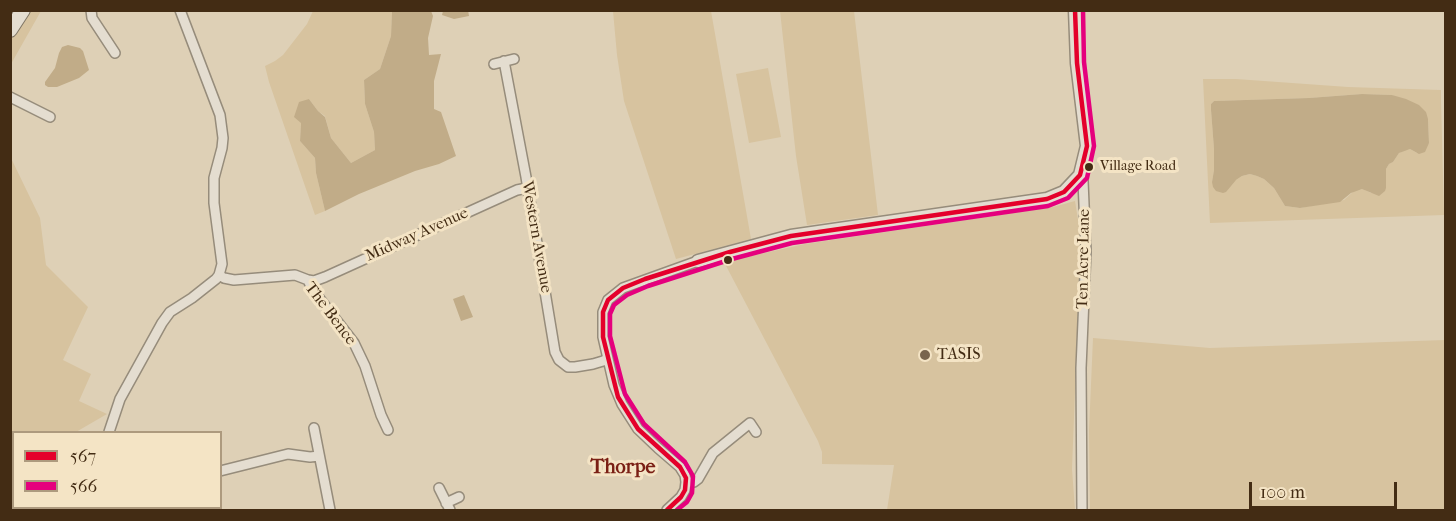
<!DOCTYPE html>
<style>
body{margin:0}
#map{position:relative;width:1456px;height:521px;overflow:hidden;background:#ded0b6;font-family:"IM FELL French Canon",serif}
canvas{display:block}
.frame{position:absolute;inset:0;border:12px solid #432c14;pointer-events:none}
.legend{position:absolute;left:12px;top:431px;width:210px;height:78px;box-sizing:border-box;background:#f4e4c5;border:2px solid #ad9a7e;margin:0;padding:8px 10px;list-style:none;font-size:18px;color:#432c14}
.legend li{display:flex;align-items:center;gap:12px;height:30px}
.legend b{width:30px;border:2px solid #ad9a7e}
.scale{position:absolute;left:1249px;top:482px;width:148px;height:27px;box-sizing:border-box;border:3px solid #432c14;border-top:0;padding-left:8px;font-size:18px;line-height:21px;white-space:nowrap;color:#432c14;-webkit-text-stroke:4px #f4e4c5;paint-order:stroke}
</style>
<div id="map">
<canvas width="1456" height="521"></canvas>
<div class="frame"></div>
<ul class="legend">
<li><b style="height:8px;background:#e4002b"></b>567</li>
<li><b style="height:8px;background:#e5007d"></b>566</li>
</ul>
<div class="scale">100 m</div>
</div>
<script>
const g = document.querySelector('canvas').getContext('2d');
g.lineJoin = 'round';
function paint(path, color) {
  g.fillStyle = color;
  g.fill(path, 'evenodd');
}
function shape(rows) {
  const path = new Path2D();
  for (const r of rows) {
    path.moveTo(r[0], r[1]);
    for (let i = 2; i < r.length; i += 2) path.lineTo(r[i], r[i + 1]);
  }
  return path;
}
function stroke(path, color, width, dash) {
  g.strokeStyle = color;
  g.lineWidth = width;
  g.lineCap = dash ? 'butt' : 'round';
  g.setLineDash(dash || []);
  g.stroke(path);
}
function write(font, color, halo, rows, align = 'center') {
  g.font = font + ' "IM FELL French Canon",serif';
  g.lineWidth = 6;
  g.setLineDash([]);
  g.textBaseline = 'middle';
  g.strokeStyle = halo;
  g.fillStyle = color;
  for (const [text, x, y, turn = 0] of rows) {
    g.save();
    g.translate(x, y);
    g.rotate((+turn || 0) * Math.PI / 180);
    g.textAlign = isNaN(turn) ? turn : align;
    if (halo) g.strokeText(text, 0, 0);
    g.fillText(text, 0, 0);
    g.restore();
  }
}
const green = shape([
 [11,11,41,11,11,64],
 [313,11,392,11,391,36,380,69,364,80,365,104,374,132,375,150,351,163,331,138,325,116,318,111,309,99,301,123,300,141,315,158,316,173,325,211,315,215,269,82,265,66,275,61,283,55,307,24],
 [613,11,711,11,751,239,676,259,624,101,617,55],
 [780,11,854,11,878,215,807,225,796,156],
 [768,68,781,137,749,143,736,74],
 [1203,79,1236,79,1348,87,1441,90,1441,100,1444,215,1210,223],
 [1362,94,1392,95,1428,119,1429,143,1417,153,1410,149,1404,150,1399,153,1393,162,1389,164,1386,169,1386,188,1371,193,1363,189,1355,190,1344,200,1300,208,1285,206,1274,188,1264,179,1257,176,1250,174,1242,176,1236,180,1212,182,1214,170,1214,149,1211,110,1211,104,1214,101,1309,98],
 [10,156,40,218,46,265,88,307,63,360,91,374,79,401,107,414,76,432,14,432,13,461,11,461],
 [1075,201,1079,226,1080,260,1072,469,1075,510,887,510,894,465,822,464,822,452,818,441,724,262,805,244,1053,207],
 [1093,338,1210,348,1445,340,1445,510,1090,510,1089,431]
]);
const water = shape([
 [468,10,469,16,454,19,442,15,443,11],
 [392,11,431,11,433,16,428,38,429,55,441,54,434,81,434,109,441,112,456,156,439,164,415,171,359,194,325,211,316,173,315,158,300,141,301,123,294,117,299,102,309,99,318,111,325,117,331,138,351,163,375,150,374,132,365,104,364,80,380,69,391,36],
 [68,45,80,48,83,51,89,70,79,78,57,87,48,87,45,85,45,82,55,68,59,53,62,47],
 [1362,94,1392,95,1406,99,1419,105,1426,112,1428,119,1429,143,1425,152,1419,154,1410,149,1399,153,1393,162,1389,164,1386,169,1386,188,1385,191,1379,196,1362,189,1351,193,1340,202,1300,208,1285,206,1274,188,1264,179,1257,176,1250,174,1242,176,1236,180,1226,192,1223,193,1216,191,1213,187,1212,182,1214,170,1214,149,1211,110,1211,104,1214,101,1309,98],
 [464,295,473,317,461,321,453,299]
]);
const minor = shape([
 [91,10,92,18,115,53],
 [504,61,526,177,555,352,559,360,568,367,575,367,593,364,603,361,608,359],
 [494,64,514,59],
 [10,97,50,117],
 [1080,175,1083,181,1086,251,1081,368,1082,510],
 [219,275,224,278,234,280,295,275,308,280,312,289,354,343,365,366,381,415,388,430],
 [308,280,314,281,325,277,517,190,527,188],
 [314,428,330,510],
 [109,432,120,399,162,323,170,312,192,298,216,279,219,275,222,264,214,203,214,178,222,148,223,138,220,115,180,10],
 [220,471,288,454,310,457,319,456],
 [686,482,694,482,698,479,713,453,750,423,756,432],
 [439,488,450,510],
 [446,503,459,497],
 [190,508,190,510],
 [99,510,99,508],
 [667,510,681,497,685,490,686,482,685,475,680,467,658,448,638,429,622,404,614,385,603,337,603,312,608,300,623,288,698,261]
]);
const tertiary = shape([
 [698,261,791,236,1047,199,1064,192,1080,175,1087,146,1077,63,1075,10]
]);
const secondary = shape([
 [10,30,23,10]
]);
const bus1 = shape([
 [667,510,681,497,685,490,686,478,680,467,638,429,618,397,603,337,603,312,608,300,623,288,645,279,730,252,791,236,1047,199,1064,192,1080,175,1087,146,1077,63,1075,10]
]);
const bus2 = shape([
 [677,510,687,502,692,493,693,476,685,462,644,424,625,394,610,336,610,314,614,305,627,295,648,286,732,259,792,243,1048,206,1068,198,1087,178,1094,146,1084,62,1083,10]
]);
const markers = [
 [1089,167,5,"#432c14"],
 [728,260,5,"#432c14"],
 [925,355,6,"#79654d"]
];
const busNames = [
 ["Village Road",1100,167]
];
const streetNames = [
 ["Midway Avenue",417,235,-24],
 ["Western Avenue",536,237,80],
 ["Ten Acre Lane",1084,259,-89],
 ["The Bence",330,314,53]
];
const poiNames = [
 ["TASIS",937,355]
];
const quarterNames = [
 ["Thorpe",623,468]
];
paint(green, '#d7c39f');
paint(water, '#c1ac88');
stroke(minor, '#968c7b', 12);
stroke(tertiary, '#968c7b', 15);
stroke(secondary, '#807665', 16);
stroke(minor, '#e4ddd0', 9);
stroke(tertiary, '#e4ddd0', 12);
stroke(secondary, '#e4ddd0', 14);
stroke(bus1, '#e4002b', 4.5);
stroke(bus2, '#e5007d', 4.5);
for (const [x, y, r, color] of markers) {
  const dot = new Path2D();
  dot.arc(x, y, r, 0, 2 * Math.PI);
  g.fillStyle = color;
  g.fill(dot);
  stroke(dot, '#f4e4c5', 2);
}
write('14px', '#432c14', '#f4e4c5', busNames, 'left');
write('16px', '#432c14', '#f4e4c5', streetNames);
write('16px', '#432c14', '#f4e4c5', poiNames, 'left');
write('bold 20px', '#7a1f14', '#f4e4c5', quarterNames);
</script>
